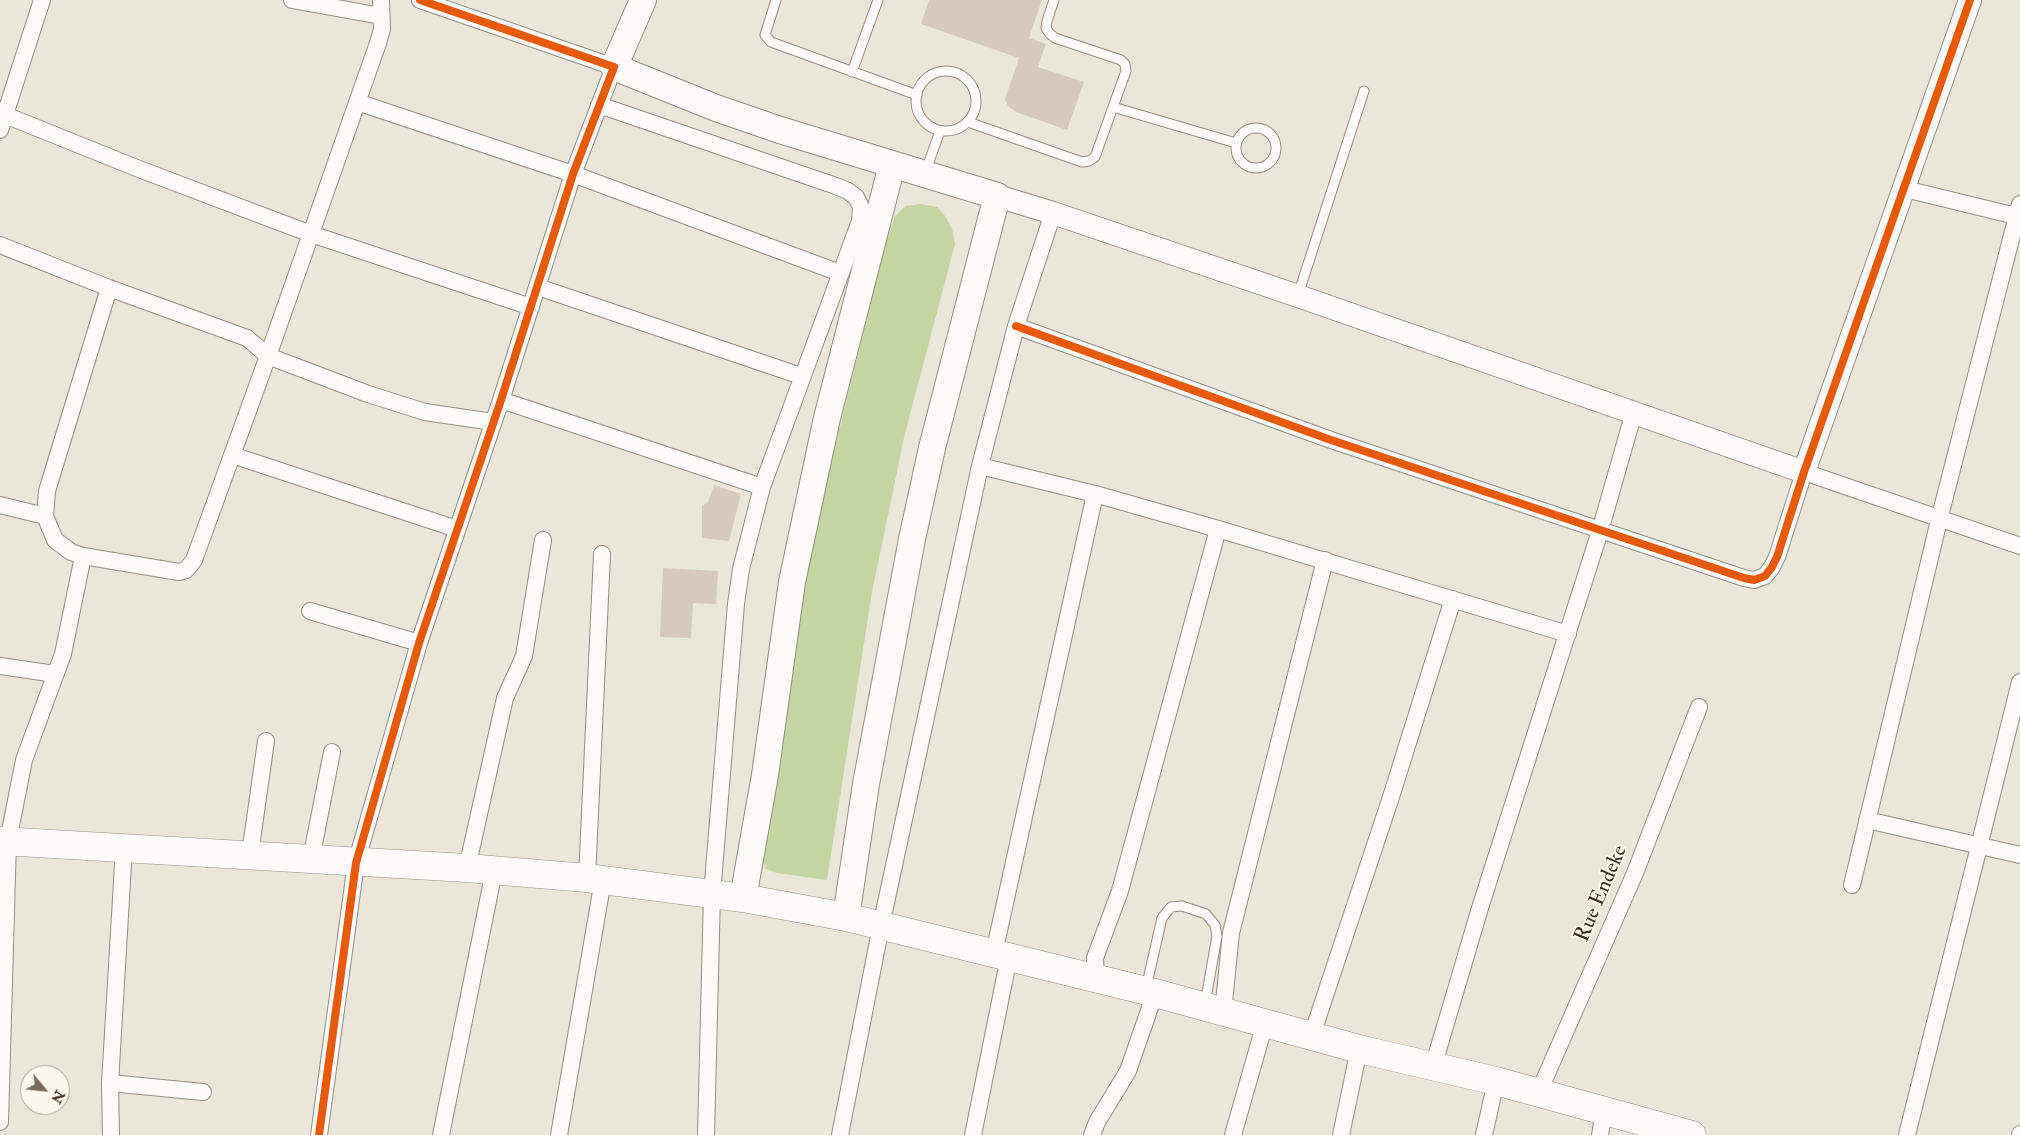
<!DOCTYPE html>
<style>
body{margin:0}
#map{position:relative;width:2020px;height:1135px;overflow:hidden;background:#eae6d9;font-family:"IM FELL Double Pica",serif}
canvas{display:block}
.north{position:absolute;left:20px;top:1065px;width:50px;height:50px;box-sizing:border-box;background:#fbf7ec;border:1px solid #aea59a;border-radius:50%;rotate:118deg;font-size:14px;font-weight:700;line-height:20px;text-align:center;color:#3b2a1e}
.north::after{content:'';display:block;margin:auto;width:18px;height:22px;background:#786c5f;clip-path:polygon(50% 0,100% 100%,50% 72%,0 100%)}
</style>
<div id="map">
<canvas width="2020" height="1135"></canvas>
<div class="north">N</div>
</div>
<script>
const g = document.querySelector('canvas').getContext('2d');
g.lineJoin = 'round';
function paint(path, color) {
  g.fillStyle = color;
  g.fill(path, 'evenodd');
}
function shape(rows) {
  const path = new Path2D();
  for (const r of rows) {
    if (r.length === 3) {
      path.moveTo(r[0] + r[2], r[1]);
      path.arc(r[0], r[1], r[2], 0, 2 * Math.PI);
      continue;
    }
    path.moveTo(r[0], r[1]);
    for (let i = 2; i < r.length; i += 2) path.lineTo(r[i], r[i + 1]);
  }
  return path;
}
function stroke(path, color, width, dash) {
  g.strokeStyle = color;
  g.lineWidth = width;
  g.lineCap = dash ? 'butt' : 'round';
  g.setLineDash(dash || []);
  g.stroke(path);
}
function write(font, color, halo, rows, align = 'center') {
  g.font = font + ' "IM FELL Double Pica",serif';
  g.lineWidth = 4;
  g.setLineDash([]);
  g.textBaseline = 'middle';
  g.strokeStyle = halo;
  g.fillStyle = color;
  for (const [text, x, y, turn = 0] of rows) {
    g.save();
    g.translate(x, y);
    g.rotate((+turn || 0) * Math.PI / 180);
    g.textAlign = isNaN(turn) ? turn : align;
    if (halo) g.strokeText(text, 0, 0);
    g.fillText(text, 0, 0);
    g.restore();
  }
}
const green = shape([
 [920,204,937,207,945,216,952,229,955,244,905,433,872,592,827,880,777,873,766,869,763,861,802,592,822,499,884,249,895,216,906,206]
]);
const building = shape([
 [929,0,1042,0,1029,38,1046,44,1038,67,1084,82,1067,130,1016,112,1008,106,1005,99,1019,58,921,24],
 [714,485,741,494,729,541,702,538,702,506,708,502],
 [663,568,718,571,716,604,693,603,691,638,660,637]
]);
const lane = shape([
 [776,0,765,35,771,42,917,95],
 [946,101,30],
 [852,72,878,0],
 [1113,107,1236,143],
 [968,122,1082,162,1089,161,1095,157,1126,71,1125,64,1121,60,1055,38,1049,33,1046,28,1047,21,1054,0],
 [1256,148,20],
 [925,173,940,131],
 [1298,295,1364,91],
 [1146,988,1162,918,1171,907,1182,906,1206,914,1215,925,1217,936,1205,1004]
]);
const street = shape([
 [292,0,381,16],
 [357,102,573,174,840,273],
 [599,105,836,186,848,191,856,197,861,207,860,221,762,487,741,569,736,604,712,894,706,1135],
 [5,115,139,169,311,234,531,307],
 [0,130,42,0],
 [1905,189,2020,217],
 [0,245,109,288,247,338,268,356,368,394,425,412,493,422],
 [538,287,801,376],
 [109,288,47,491,45,516,55,540,71,552,83,556,179,572,186,570,194,560,268,356,378,43,382,29,381,0],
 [1016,326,1331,440,1744,578,1754,580,1765,576,1772,567,1777,557,1804,472,2020,546],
 [501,400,762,487],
 [232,455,457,529],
 [980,466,1095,494,1218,529,1568,634],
 [0,505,45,516],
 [310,611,419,643],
 [0,666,55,674],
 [1867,820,2020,855],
 [250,854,266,741],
 [311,859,332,752],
 [467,868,505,698,524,656,543,540],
 [587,878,602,554],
 [1852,885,1939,520,2020,204],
 [994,953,1095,494],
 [1096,980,1095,958,1120,891,1218,529],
 [1223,1012,1231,933,1325,560],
 [1312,1035,1391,797,1453,599],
 [1433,1067,1480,908,1600,531,1634,412],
 [110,1083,203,1092],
 [1538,1094,1635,873,1699,707],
 [0,1122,8,841,24,760,63,654,83,556],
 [111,1135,110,1083,124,848],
 [319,1135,356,863,419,643,501,400,573,174,614,67,420,0],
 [441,1135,494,871],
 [559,1135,603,880],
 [840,1135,881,926,980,466,1016,326,1053,213],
 [973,1135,1009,957],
 [1092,1135,1097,1122,1128,1071,1155,993],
 [1233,1135,1265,1023],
 [1341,1135,1359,1049],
 [1484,1135,1496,1081],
 [1600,1135,1604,1111],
 [1907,1135,2020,682],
 [2020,1135,2020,1134]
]);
const secondary = shape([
 [997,196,1053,213,1298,296,1804,472,1970,0]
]);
const primary = shape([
 [643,0,614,67,716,108,780,130,997,196,932,448,912,539,866,784,846,917],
 [743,898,765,775,792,582,827,418,892,165]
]);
const highway = shape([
 [0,841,467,868,587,878,743,898,846,917,1155,993,1359,1049,1496,1081,1692,1135]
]);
const cycleway = shape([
 [1016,326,1331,440,1744,578,1754,580,1765,576,1772,567,1777,557,1804,472,1970,0],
 [319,1135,356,863,419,643,501,400,573,174,614,67,420,0]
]);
const streetNames = [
 ["Rue Endeke",1602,894,-67]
];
paint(green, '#c3d5a0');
paint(building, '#d6cabf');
stroke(lane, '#948f86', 11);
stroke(street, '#948f86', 18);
stroke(secondary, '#948f86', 24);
stroke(primary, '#948f86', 28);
stroke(highway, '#948f86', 29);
stroke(lane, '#fcfbf9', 9);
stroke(street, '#fcfbf9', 16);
stroke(secondary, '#fcfbf9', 22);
stroke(primary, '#fcfbf9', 26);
stroke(highway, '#fcfbf9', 28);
stroke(cycleway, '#e8590c', 8);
write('21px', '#3b2a1e', '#fbf7ec', streetNames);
</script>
